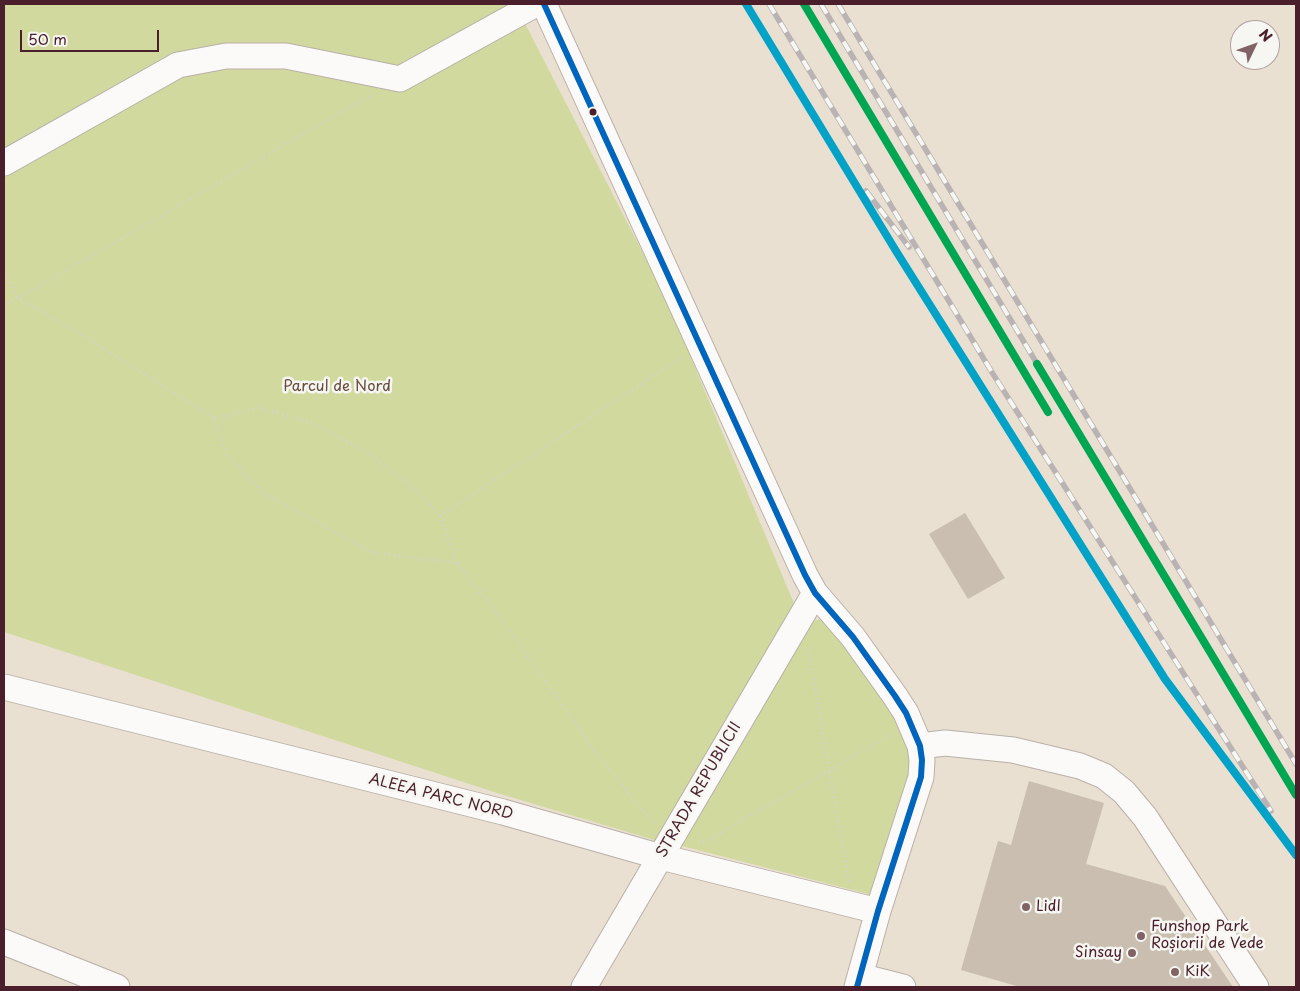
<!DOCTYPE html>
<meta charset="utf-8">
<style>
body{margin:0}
#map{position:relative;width:1300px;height:991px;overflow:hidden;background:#e9e0d2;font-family:"Playpen Sans",sans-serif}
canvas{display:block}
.frame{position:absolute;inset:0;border:5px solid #4a1f2b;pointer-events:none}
.north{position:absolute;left:1230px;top:20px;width:50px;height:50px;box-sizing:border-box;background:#f6f6f2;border:1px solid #b1a0a2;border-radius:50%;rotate:48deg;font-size:14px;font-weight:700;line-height:20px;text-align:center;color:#4a1f2b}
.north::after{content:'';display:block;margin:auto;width:18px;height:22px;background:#826365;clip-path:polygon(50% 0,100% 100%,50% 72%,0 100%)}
.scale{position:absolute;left:20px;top:30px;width:139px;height:22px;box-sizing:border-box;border:2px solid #4a1f2b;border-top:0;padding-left:6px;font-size:15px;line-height:18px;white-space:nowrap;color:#4a1f2b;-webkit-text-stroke:4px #f6f6f2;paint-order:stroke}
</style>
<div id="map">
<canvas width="1300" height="991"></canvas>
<div class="frame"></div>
<div class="north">N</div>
<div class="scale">50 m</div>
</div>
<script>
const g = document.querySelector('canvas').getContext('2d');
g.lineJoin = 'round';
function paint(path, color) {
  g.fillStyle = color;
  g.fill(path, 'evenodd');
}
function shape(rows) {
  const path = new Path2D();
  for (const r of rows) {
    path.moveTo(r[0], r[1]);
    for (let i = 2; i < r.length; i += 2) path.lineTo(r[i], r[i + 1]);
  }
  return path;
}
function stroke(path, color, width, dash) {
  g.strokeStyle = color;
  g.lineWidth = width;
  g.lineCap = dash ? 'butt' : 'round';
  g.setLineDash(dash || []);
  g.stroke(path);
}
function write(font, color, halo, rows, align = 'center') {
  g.font = font + ' "Playpen Sans",sans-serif';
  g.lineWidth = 5;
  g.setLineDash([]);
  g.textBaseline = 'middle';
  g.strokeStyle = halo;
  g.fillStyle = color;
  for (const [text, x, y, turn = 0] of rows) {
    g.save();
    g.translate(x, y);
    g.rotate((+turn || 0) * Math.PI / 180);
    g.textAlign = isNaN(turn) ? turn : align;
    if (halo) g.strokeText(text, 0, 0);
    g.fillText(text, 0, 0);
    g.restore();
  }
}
const green = shape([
 [4,4,515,4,665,296,796,608,661,842,497,793,4,632],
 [825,618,904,728,913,756,912,782,876,896,682,846,699,812,812,621]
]);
const building = shape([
 [965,513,1005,578,968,599,929,534],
 [1029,781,1104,803,1086,864,1165,886,1233,987,1020,987,961,970,998,841,1011,845]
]);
const path = shape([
 [4,269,17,297,89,339,214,418,227,455,262,492,373,553,457,563,503,621,594,750,637,804,655,823],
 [4,306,371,95],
 [214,418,259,408,310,422,364,450,417,491,440,516,457,563],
 [440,516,682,357],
 [808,649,849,882],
 [698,843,706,841,893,734]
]);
const minor = shape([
 [544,4,805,575,815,593,853,637,895,696,906,713,920,746,922,760,921,777,878,911,857,987],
 [4,163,178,65,226,56,286,56,400,79,536,4],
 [4,687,503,812,661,857,878,911],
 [920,746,945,743,1013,750,1080,766,1104,776,1124,792,1145,817,1256,987],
 [4,942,117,987],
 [860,976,903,987],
 [584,987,815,593]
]);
const rail = shape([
 [746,4,896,251,1165,679,1296,855],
 [769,4,993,374,1271,811],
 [821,4,1296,795],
 [838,4,1296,764],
 [866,191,909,247]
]);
const bus1 = shape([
 [544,4,805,575,815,593,853,637,895,696,906,713,920,746,922,760,921,777,878,911,857,987]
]);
const rail1 = shape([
 [746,4,896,251,1165,679,1296,855]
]);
const rail2 = shape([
 [804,4,1048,412],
 [1037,364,1296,795]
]);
const markers = [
 [593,112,4.5,"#4a1f2b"],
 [1026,907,5,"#826365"],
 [1141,936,5,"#826365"],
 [1132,953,5,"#826365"],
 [1175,972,5,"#826365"]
];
const parkNames = [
 ["Parcul de Nord",337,387]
];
const streetNames = [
 ["STRADA REPUBLICII",699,790,-60],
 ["ALEEA PARC NORD",441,797,14]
];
const poiNames = [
 ["Lidl",1036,907],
 ["Funshop Park",1151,927],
 ["Roșiorii de Vede",1151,944],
 ["Sinsay",1122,953,"right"],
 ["KiK",1185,972]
];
paint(green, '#d2d99f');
paint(building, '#c9beaf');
stroke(minor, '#b9b0a8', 27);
stroke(path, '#d6d2cf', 3, [1, 4]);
stroke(minor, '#fcfaf8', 25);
stroke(rail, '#b9b3b3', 5.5);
stroke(rail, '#f6f6f2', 4, [11]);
stroke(bus1, '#0065bd', 6);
stroke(rail1, '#04a2c6', 8);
stroke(rail2, '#00a651', 8);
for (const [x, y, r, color] of markers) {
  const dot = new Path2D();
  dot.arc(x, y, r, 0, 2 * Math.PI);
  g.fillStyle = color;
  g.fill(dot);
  stroke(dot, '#f6f6f2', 2);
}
write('15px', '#674c3e', '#f6f6f2', parkNames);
write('15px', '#4a1f2b', '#f6f6f2', streetNames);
write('15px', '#4a1f2b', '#f6f6f2', poiNames, 'left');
</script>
